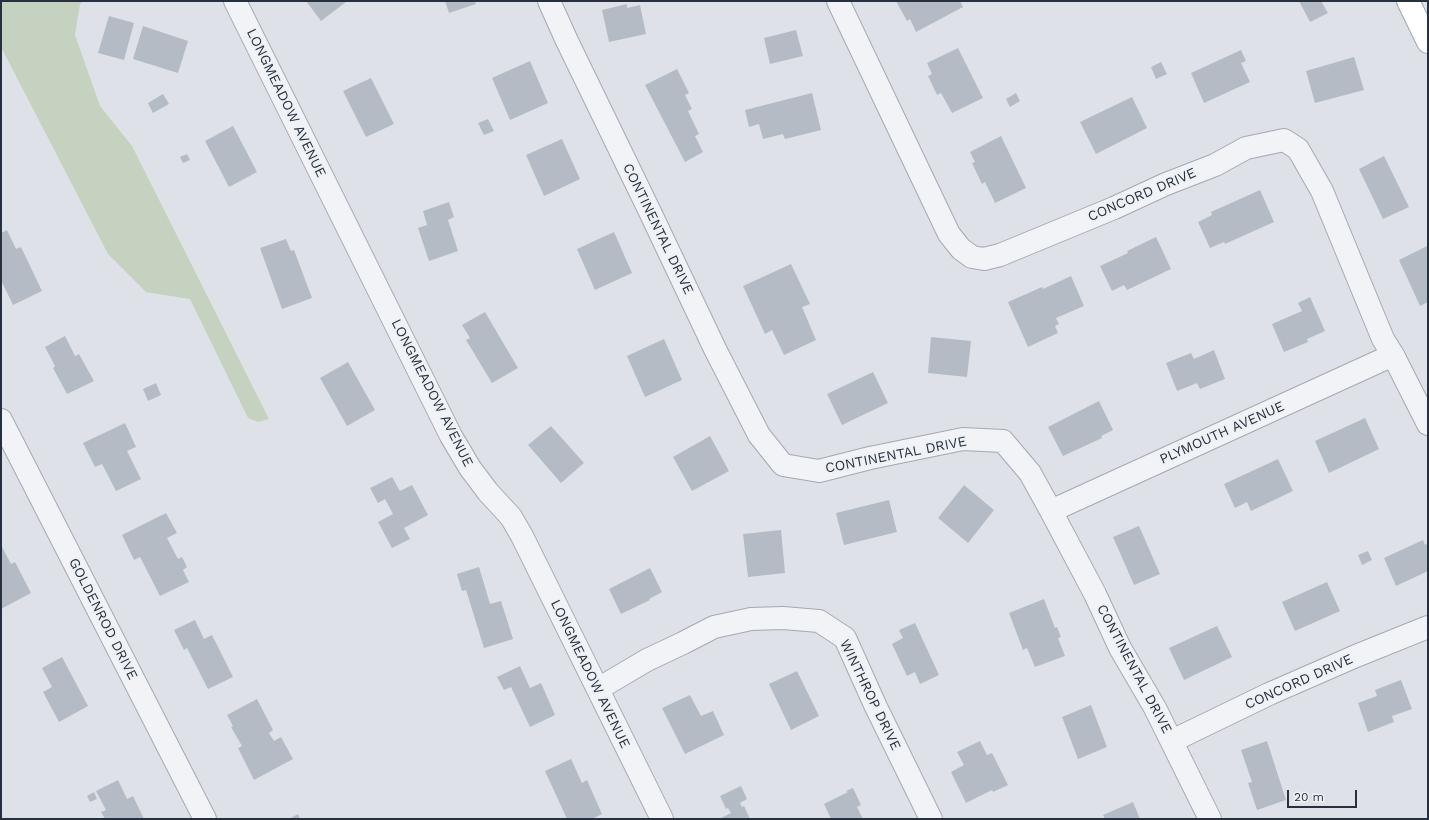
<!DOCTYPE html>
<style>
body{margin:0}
#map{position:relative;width:1429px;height:820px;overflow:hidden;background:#dee2e8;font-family:"Work Sans",sans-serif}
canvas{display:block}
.frame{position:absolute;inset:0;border:2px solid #27303f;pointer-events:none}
.scale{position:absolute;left:1287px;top:790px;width:70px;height:18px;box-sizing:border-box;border:2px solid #27303f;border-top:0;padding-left:5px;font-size:12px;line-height:14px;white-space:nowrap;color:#27303f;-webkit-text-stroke:3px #eef1f5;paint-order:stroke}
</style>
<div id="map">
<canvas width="1429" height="820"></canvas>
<div class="frame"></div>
<div class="scale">20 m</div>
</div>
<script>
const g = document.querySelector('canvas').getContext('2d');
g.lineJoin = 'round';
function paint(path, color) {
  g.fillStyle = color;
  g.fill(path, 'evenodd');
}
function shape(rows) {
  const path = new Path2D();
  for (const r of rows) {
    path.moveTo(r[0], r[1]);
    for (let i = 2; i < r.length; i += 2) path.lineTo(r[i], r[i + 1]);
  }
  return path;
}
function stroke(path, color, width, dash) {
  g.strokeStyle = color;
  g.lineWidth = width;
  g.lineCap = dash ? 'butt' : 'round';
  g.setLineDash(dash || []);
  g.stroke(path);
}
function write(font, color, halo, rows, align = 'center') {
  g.font = font + ' "Work Sans",sans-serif';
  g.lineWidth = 4;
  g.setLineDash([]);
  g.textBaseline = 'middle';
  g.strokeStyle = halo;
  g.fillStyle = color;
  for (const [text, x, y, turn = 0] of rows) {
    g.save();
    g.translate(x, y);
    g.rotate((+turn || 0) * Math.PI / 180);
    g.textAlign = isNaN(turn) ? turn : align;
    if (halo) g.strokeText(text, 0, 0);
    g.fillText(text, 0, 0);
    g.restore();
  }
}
const green = shape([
 [1,1,83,1,80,4,75,35,100,106,132,146,269,419,258,422,248,418,190,299,146,292,108,254,1,47]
]);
const building = shape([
 [306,1,345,1,346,2,321,21],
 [445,1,474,1,476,4,449,13],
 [896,1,960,1,963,7,916,32,910,19,907,21],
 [1299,1,1321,1,1328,13,1310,22],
 [627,4,627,8,640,5,646,34,609,42,602,10],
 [109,16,134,23,124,60,98,53],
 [143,26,188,41,178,73,133,59],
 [796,30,803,56,770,64,764,38],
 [958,48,983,98,952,113,941,93,937,95,928,76,932,74,927,63],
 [1241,50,1246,61,1241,63,1250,82,1204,103,1191,73],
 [1354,57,1364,90,1315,103,1306,71],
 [530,61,548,103,510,120,492,78],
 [1161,62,1167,74,1156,79,1151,67],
 [677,69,689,93,685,95,692,109,688,111,699,134,695,136,703,152,685,162,645,85],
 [371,78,394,124,366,137,343,91],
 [812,93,821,130,785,139,783,134,763,139,759,124,749,127,745,110],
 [1016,93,1020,101,1010,107,1006,99],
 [163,94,169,104,153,113,148,103],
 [1132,97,1147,128,1096,154,1080,122],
 [488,119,494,131,484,135,478,123],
 [233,126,257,172,229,187,205,141],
 [1001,136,1026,188,995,203,985,182,982,184,972,163,975,162,970,152],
 [562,139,580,179,544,196,526,155],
 [187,154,190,160,183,163,180,157],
 [1384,156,1409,207,1383,219,1359,169],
 [1260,190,1274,222,1225,244,1224,242,1210,248,1198,222,1212,215,1211,212],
 [449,202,454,217,448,220,458,251,429,261,418,228,427,225,423,211],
 [7,230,16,249,21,247,42,291,13,305,1,280,1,233],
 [614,232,632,273,595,290,577,249],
 [1156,237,1171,269,1127,290,1124,285,1112,291,1100,266,1128,253,1127,251],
 [286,239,291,251,294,250,312,298,282,309,260,248],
 [1427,246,1428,302,1420,306,1399,260],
 [791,264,810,304,802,307,816,340,784,355,772,330,765,334,743,286],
 [1071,276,1084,306,1056,318,1059,324,1055,326,1058,333,1028,347,1008,302,1042,287,1043,289],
 [1310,297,1325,331,1307,339,1308,342,1284,352,1272,324,1302,311,1298,303],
 [485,312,518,368,492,383,466,340,470,338,462,325],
 [65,336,75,356,79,354,94,381,67,394,53,368,55,366,45,347],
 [931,337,971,341,967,377,928,373],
 [664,339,682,380,645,397,627,356],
 [1214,350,1225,379,1200,389,1197,383,1177,391,1166,363,1191,353,1194,359],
 [348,362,375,410,347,426,320,378],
 [873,372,888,403,842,425,827,394],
 [156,383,161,395,148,401,143,389],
 [1099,401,1113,430,1101,436,1102,438,1063,456,1048,427],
 [1365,418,1379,449,1329,473,1315,441],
 [125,423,136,447,127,451,141,479,116,491,102,464,95,467,83,443],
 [551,426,584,463,561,483,528,445],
 [710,436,729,471,692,491,673,457],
 [1278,459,1293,491,1251,511,1247,502,1235,508,1224,484],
 [392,477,400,491,412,485,428,515,404,528,410,539,392,548,378,522,393,514,385,499,378,503,370,488],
 [964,485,994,510,968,543,938,518],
 [889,500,897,532,844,545,836,513],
 [166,513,177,533,167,538,178,559,182,557,187,567,183,570,189,582,160,596,140,557,134,560,122,535],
 [1139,526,1160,574,1134,585,1113,537],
 [781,530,785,573,748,577,743,534],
 [1423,540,1425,545,1428,543,1428,571,1396,586,1384,558],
 [1,545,11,564,15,562,31,593,1,609],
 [1368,551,1372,560,1362,565,1358,555],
 [479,567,490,604,501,601,513,639,484,648,466,590,462,591,457,574],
 [650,568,662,592,649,599,650,600,621,614,609,589],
 [1327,582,1340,611,1295,631,1282,602],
 [1044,599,1055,628,1057,627,1061,637,1058,638,1065,656,1035,667,1027,648,1023,650,1009,613],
 [195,620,204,639,212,635,233,677,208,689,187,648,184,650,174,630],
 [915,623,939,675,920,684,915,672,907,676,892,644,903,638,899,630],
 [1217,626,1232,657,1184,680,1169,648],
 [62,657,88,706,59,722,43,692,52,687,42,668],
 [520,666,530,688,541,683,555,715,530,727,511,687,504,690,497,677],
 [797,671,819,716,791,730,769,684],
 [1401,680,1412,709,1392,716,1394,722,1368,732,1358,703,1377,696,1375,690],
 [690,695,701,716,713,711,724,735,685,754,662,708],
 [257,699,273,730,269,733,274,741,281,737,293,759,254,780,238,748,242,746,231,727,233,726,227,715],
 [1091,705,1107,747,1078,759,1062,717],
 [980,741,987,755,992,753,1008,785,993,792,992,790,966,803,951,772,964,765,957,752],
 [1267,741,1286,800,1257,810,1248,783,1252,782,1241,750],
 [571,759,582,783,587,780,602,814,592,819,567,819,545,771],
 [118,780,127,799,133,796,144,819,105,819,101,812,106,810,96,791],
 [741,786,747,799,740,803,742,807,744,806,750,819,719,819,731,813,728,808,726,809,720,796],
 [853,788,861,805,857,807,863,819,831,819,824,804,848,792,846,791],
 [94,792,97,799,90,802,87,796],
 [1133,802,1140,819,1105,819,1103,815],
 [298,814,300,819,289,819]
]);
const minor = shape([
 [235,1,451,436,470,468,488,492,511,517,522,536,662,819],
 [549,1,567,41,651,214,715,349,759,435,783,465,819,471,870,458,963,439,1003,441,1030,473,1051,511,1095,594,1120,648,1155,708,1210,819],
 [838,1,949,234,961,249,972,257,984,259,1000,255,1114,208,1166,184,1215,165,1246,148,1284,140,1298,149,1322,191,1383,339,1393,355,1428,424],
 [1,420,205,819],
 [1051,511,1393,355],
 [598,689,647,660,683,643,714,627,751,619,783,618,819,621,845,638,876,707,931,819],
 [1172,741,1269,694,1356,656,1428,627]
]);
const major = shape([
 [1408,1,1428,42]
]);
const streetNames = [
 ["LONGMEADOW AVENUE",286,103,64],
 ["CONCORD DRIVE",1142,195,-23],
 ["CONTINENTAL DRIVE",658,229,64],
 ["LONGMEADOW AVENUE",432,393,63],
 ["PLYMOUTH AVENUE",1222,433,-24],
 ["CONTINENTAL DRIVE",896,455,-11],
 ["GOLDENROD DRIVE",103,619,63],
 ["CONTINENTAL DRIVE",1134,669,62],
 ["LONGMEADOW AVENUE",590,674,64],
 ["CONCORD DRIVE",1299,682,-24],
 ["WINTHROP DRIVE",870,695,64]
];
paint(green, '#c4d2bf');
paint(building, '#b5bbc5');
stroke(minor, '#a3a9b2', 24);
stroke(major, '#9da6b4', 24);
stroke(minor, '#f1f3f6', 22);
stroke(major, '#fff', 22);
write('14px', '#27303f', '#eef1f5', streetNames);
</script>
